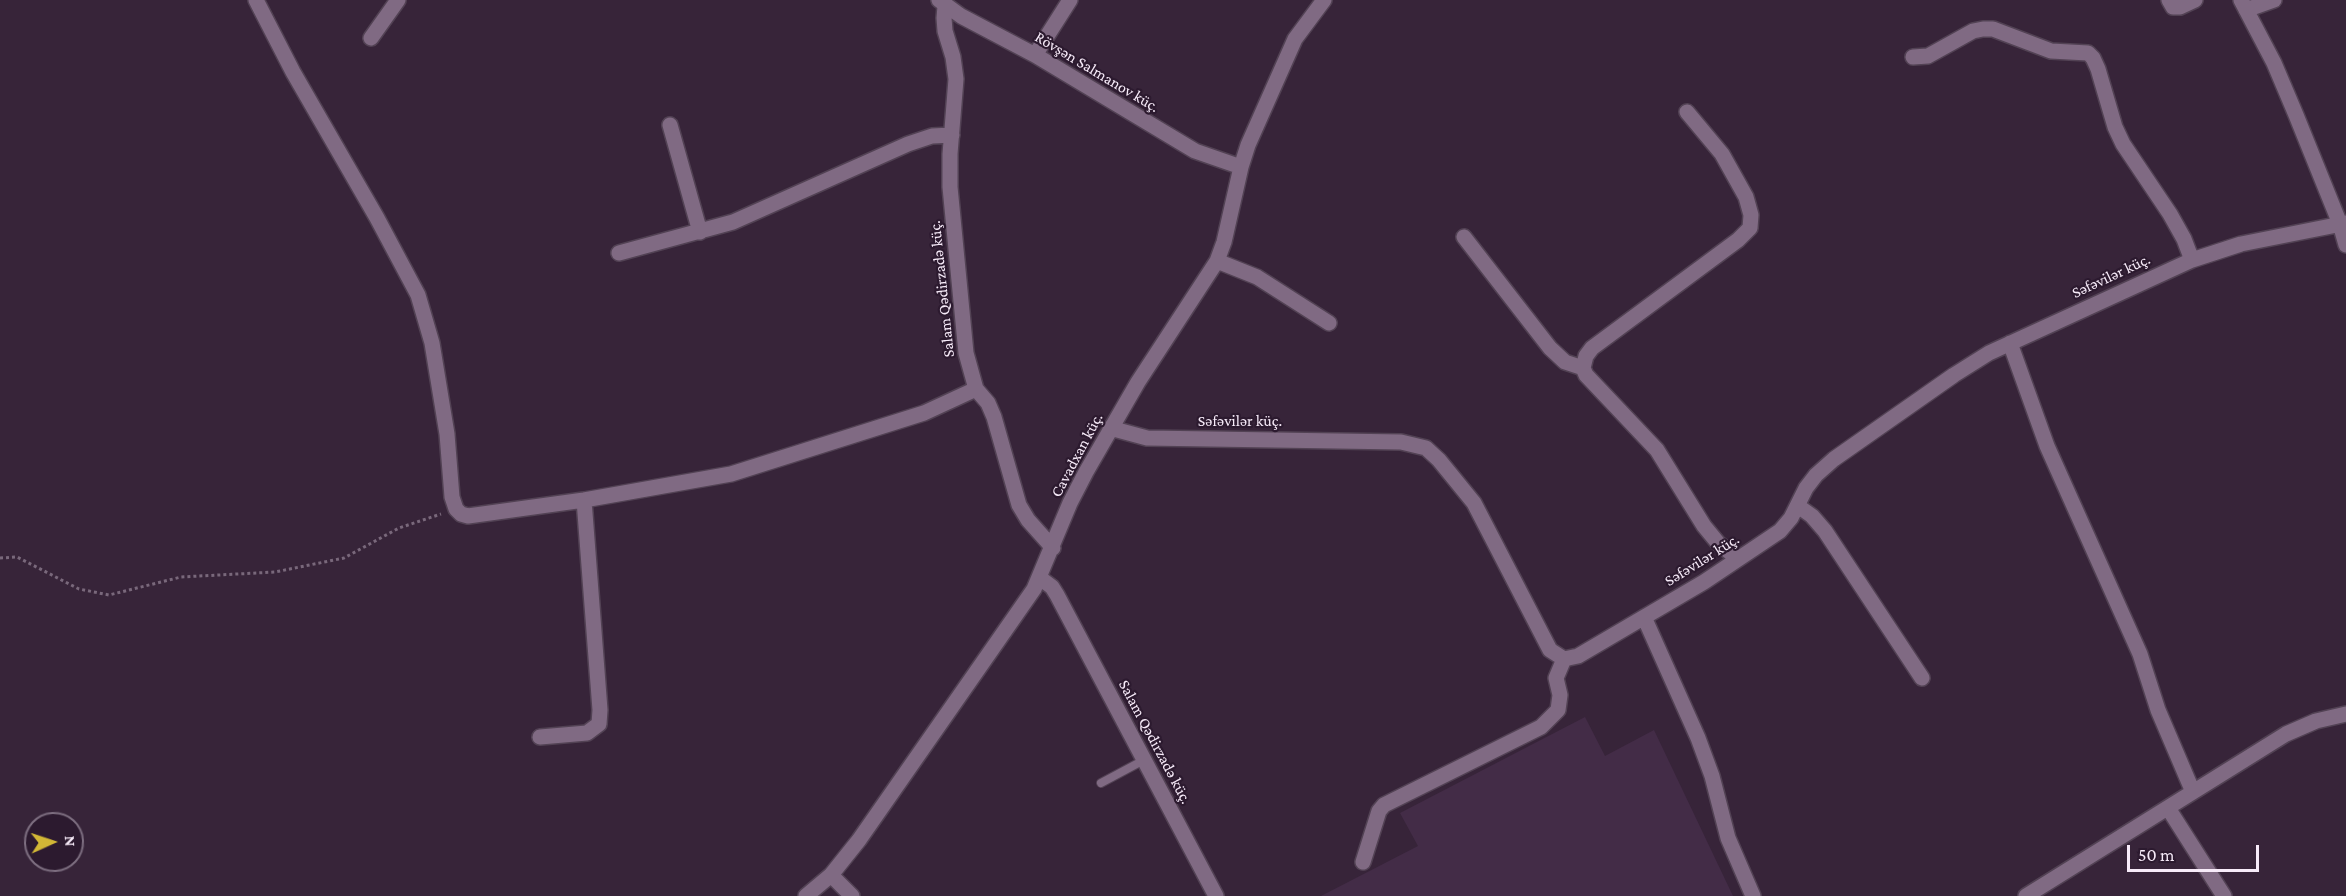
<!DOCTYPE html>
<meta charset="utf-8">
<style>
body{margin:0}
#map{position:relative;width:2346px;height:896px;overflow:hidden;background:#372439;font-family:"Crimson Pro",serif}
canvas{display:block}
.north{position:absolute;left:24px;top:812px;width:60px;height:60px;box-sizing:border-box;background:#2c1a2f;border:2px solid #7d6e80;border-radius:50%;rotate:87deg;font-size:16px;font-weight:700;line-height:24px;text-align:center;color:#f7ebf9}
.north::after{content:'';display:block;margin:auto;width:21px;height:27px;background:#d2b736;clip-path:polygon(50% 0,100% 100%,50% 72%,0 100%)}
.scale{position:absolute;left:2127px;top:845px;width:132px;height:27px;box-sizing:border-box;border:3px solid #f7ebf9;border-top:0;padding-left:8px;font-size:18px;line-height:21px;white-space:nowrap;color:#f7ebf9;-webkit-text-stroke:4px #2c1a2f;paint-order:stroke}
</style>
<div id="map">
<canvas width="2346" height="896"></canvas>
<div class="north">N</div>
<div class="scale">50 m</div>
</div>
<script>
const g = document.querySelector('canvas').getContext('2d');
g.lineJoin = 'round';
function paint(path, color) {
  g.fillStyle = color;
  g.fill(path, 'evenodd');
}
function shape(rows) {
  const path = new Path2D();
  for (const r of rows) {
    path.moveTo(r[0], r[1]);
    for (let i = 2; i < r.length; i += 2) path.lineTo(r[i], r[i + 1]);
  }
  return path;
}
function stroke(path, color, width, dash) {
  g.strokeStyle = color;
  g.lineWidth = width;
  g.lineCap = dash ? 'butt' : 'round';
  g.setLineDash(dash || []);
  g.stroke(path);
}
function write(font, color, halo, rows, align = 'center') {
  g.font = font + ' "Crimson Pro",serif';
  g.lineWidth = 4.5;
  g.setLineDash([]);
  g.textBaseline = 'middle';
  g.strokeStyle = halo;
  g.fillStyle = color;
  for (const [text, x, y, turn = 0] of rows) {
    g.save();
    g.translate(x, y);
    g.rotate((+turn || 0) * Math.PI / 180);
    g.textAlign = isNaN(turn) ? turn : align;
    if (halo) g.strokeText(text, 0, 0);
    g.fillText(text, 0, 0);
    g.restore();
  }
}
const built = shape([
 [1585,717,1605,756,1654,730,1733,896,1321,896,1418,846,1400,813]
]);
const path = shape([
 [0,558,17,557,79,589,109,595,181,577,275,572,344,558,399,528,441,514]
]);
const lane = shape([
 [1101,783,1144,760]
]);
const street = shape([
 [256,0,293,72,377,218,418,295,432,343,447,434,452,497,456,509,461,514,468,516,584,500,731,474,924,413,976,389],
 [939,0,961,16,1035,55,1195,151,1241,167],
 [2169,0,2173,7,2180,7,2195,0],
 [2241,0,2274,63,2296,115,2340,224,2346,245],
 [945,6,944,18,945,31,953,57,956,79,950,154,950,187,966,353,976,389,988,403,994,417,1019,505,1028,520,1053,548],
 [2246,10,2274,0],
 [371,38,398,0],
 [1035,55,1070,0],
 [1913,57,1928,56,1973,31,1983,29,1993,29,2051,51,2088,53,2093,58,2098,69,2115,127,2123,144,2170,214,2184,239,2192,260],
 [1687,112,1722,154,1746,197,1751,215,1750,228,1738,240,1592,348,1586,356,1583,368,1586,375,1657,450,1704,526,1718,543,1738,559],
 [670,125,700,232],
 [1464,237,1550,348,1565,362,1583,368],
 [619,253,733,222,908,144,932,136,952,135],
 [1217,261,1257,277,1329,323],
 [2010,343,2047,446,2140,654,2158,710,2193,792],
 [1110,428,1147,438,1401,442,1426,448,1439,460,1474,503,1550,650,1564,659,1578,656,1704,582,1780,531,1791,518,1806,488,1816,475,1834,459,1954,375,1989,353,2192,260,2241,244,2346,223],
 [1798,506,1812,516,1825,531,1922,678],
 [1040,578,1052,587,1057,595,1216,896],
 [1644,617,1698,738,1712,776,1728,838,1753,896],
 [540,737,587,733,599,724,600,710,584,500],
 [2168,808,2224,896],
 [1363,862,1379,811,1384,805,1541,727,1558,710,1560,695,1556,678,1564,659],
 [831,875,852,896],
 [806,896,831,875,859,840,1034,589,1070,503,1086,472,1138,382,1217,261,1224,242,1241,167,1248,145,1295,39,1324,0],
 [2026,896,2286,734,2316,721,2346,714]
]);
const streetNames = [
 ["Rövşən Salmanov küç.",1097,72,31],
 ["Səfəvilər küç.",2111,276,-25],
 ["Salam Qədirzadə küç.",942,289,-96],
 ["Səfəvilər küç.",1240,421],
 ["Cavadxan küç.",1077,455,-62],
 ["Səfəvilər küç.",1702,560,-32],
 ["Salam Qədirzadə küç.",1155,742,62]
];
paint(built, '#432c47');
stroke(lane, '#524254', 10);
stroke(street, '#524254', 18);
stroke(path, '#79687b', 3, [3, 3]);
stroke(lane, '#806a83', 8);
stroke(street, '#806a83', 15);
write('16px', '#f7ebf9', '#2c1a2f', streetNames);
</script>
